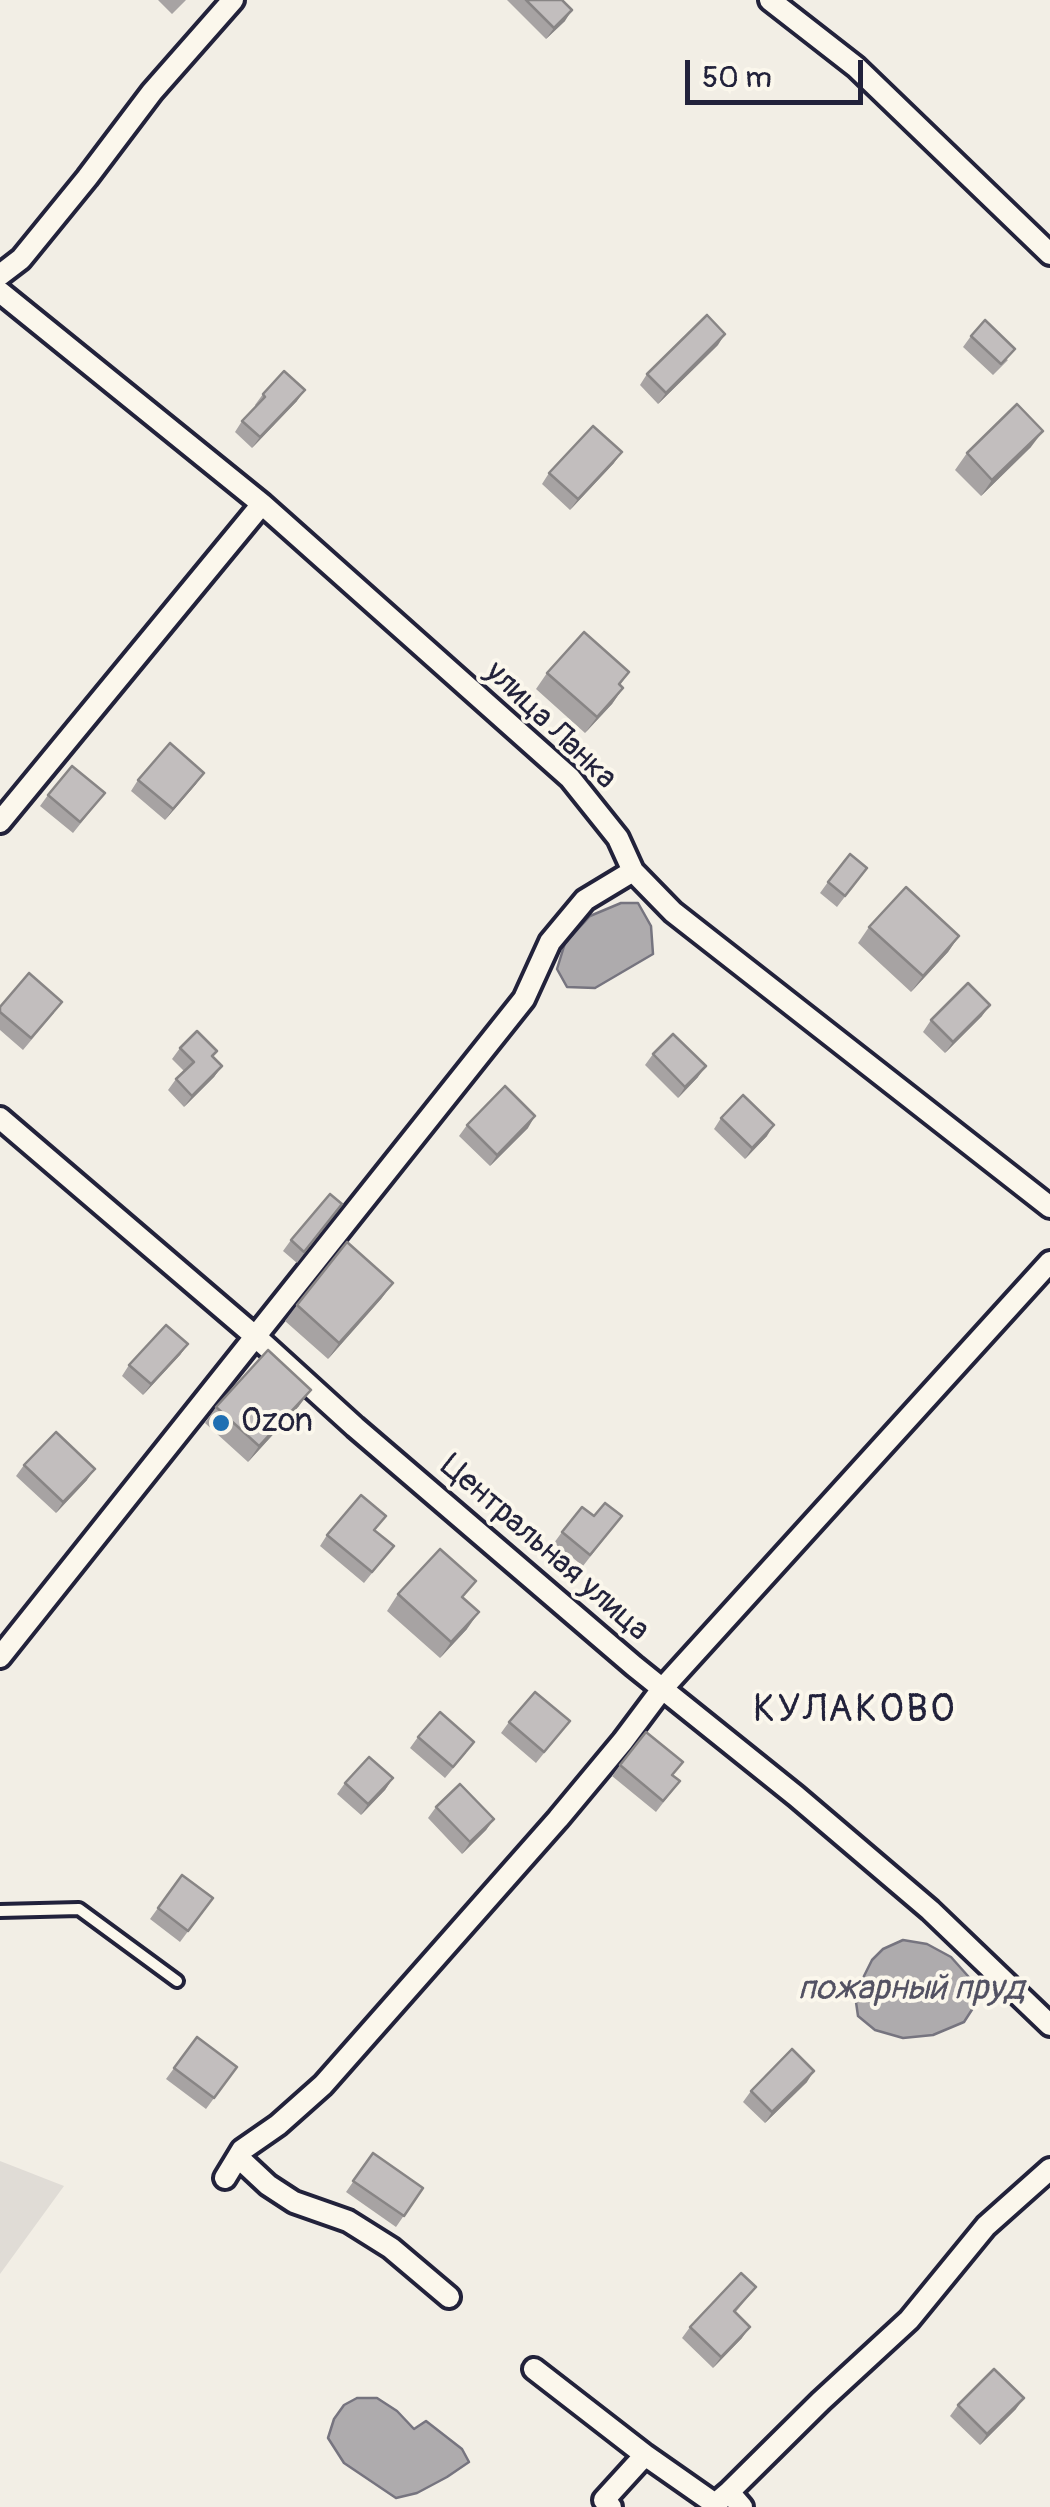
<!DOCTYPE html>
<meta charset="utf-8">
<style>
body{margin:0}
#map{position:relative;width:1050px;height:2507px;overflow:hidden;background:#f2eee5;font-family:Pangolin,sans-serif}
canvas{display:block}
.scale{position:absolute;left:685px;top:60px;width:178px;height:45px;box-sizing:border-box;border:5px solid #22223b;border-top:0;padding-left:12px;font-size:30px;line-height:35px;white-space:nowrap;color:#22223b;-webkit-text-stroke:8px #fbf7ec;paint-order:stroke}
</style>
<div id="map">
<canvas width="1050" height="2507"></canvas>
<div class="scale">50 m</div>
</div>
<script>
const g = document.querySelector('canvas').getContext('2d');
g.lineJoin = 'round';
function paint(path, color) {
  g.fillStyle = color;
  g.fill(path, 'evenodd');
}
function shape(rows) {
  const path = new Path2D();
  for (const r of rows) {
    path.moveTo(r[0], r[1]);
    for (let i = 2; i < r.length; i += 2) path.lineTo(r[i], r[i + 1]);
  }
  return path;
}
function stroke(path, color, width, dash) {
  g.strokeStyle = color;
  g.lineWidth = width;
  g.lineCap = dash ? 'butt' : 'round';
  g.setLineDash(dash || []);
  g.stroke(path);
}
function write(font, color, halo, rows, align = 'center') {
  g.font = font + ' Pangolin,sans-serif';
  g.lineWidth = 8;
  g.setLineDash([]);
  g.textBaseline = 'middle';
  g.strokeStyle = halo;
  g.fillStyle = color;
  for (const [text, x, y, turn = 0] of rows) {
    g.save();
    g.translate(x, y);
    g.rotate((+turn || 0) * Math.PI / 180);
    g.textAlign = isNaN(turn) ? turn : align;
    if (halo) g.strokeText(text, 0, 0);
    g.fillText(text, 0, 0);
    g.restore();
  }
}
const built = shape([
 [0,2161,64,2186,0,2274]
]);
const water = shape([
 [621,903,638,903,651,926,653,954,595,988,567,987,557,969,565,943,590,916,621,903],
 [903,1940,927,1944,951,1957,975,1984,975,2005,964,2022,933,2035,903,2038,875,2030,858,2016,856,2002,859,1986,872,1960,883,1949,903,1940],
 [357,2398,377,2398,397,2411,414,2429,426,2421,462,2449,469,2462,447,2477,417,2493,396,2498,344,2463,328,2438,334,2419,344,2405,357,2398]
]);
const service = shape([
 [0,1911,79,1909,177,1981]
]);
const minor = shape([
 [770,0,856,67,1050,254],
 [0,275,21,259,87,178,152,92,233,0],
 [0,292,262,504,570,778,618,838,633,871,673,912,1050,1207],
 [0,822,262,504],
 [0,1118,256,1337,355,1427,634,1666,796,1796,930,1910,1050,2025],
 [0,1657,524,999,550,942,585,900,633,871],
 [238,2157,268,2185,294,2202,348,2221,391,2248,449,2297],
 [225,2178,242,2150,278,2125,323,2085,558,1819,623,1741,662,1689,1050,1262],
 [534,2369,645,2455],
 [611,2507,604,2500,645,2455,715,2504,729,2492],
 [742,2507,729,2492,821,2401,909,2320,986,2226,1050,2169]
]);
const wall = shape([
 [158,0,186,0,172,14],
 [507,0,562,0,565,21,546,39],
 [971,336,1008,360,993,375,963,347],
 [718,345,658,404,640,385,647,374],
 [263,394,297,401,252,448,235,432,242,421,256,407,255,405],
 [1031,447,981,496,955,470,967,453],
 [614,463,570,510,542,484,549,473],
 [629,672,620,685,623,688,612,704,585,733,536,689,547,673],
 [138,780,196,784,165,820,131,791],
 [105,793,73,833,40,806,48,795],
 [867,868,837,907,820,893,828,882],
 [869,927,959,936,948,952,911,992,858,943],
 [0,1007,54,1013,23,1050,0,1030],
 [982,1016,945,1053,923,1032,931,1020],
 [180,1048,213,1057,222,1066,214,1077,184,1107,168,1090,176,1079,184,1071,172,1059],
 [653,1054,698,1077,678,1098,645,1065],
 [721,1118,767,1136,745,1159,714,1129],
 [467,1125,528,1128,490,1166,459,1136],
 [342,1204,297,1263,283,1251,291,1240],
 [393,1283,381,1299,328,1359,285,1321,297,1305],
 [188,1344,180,1355,143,1395,122,1376,129,1365],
 [299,1406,248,1462,205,1423,216,1407],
 [24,1465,87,1480,56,1513,16,1476],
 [594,1516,622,1516,583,1566,554,1543,562,1532],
 [375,1531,394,1546,364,1583,320,1546,327,1535],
 [398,1594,464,1599,467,1629,440,1658,387,1611],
 [570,1721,536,1763,501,1733,509,1722],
 [418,1737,466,1753,445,1778,410,1748],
 [620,1765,680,1781,656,1812,612,1776],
 [393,1778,385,1790,361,1815,337,1794,345,1783],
 [436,1807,494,1819,486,1830,462,1854,428,1818],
 [213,1898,180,1942,150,1919,158,1908],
 [197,2037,237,2067,206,2109,166,2079],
 [807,2082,765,2123,743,2102,751,2091],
 [373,2153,423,2188,396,2227,346,2192],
 [756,2287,735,2313,742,2338,713,2368,682,2338,690,2327],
 [958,2405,1016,2409,980,2445,950,2416]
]);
const shadedWall = shape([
 [572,10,565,21,546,39,554,28],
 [725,334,718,345,658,404,666,393],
 [305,390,297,401,252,448,260,437],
 [1043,431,1031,447,981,496,992,480],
 [622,452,614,463,570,510,578,499],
 [623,688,612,704,585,733,597,717],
 [204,773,196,784,165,820,173,809],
 [959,936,948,952,911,992,923,976],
 [990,1005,982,1016,945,1053,953,1042],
 [222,1066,214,1077,184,1107,192,1096],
 [706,1066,698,1077,678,1098,685,1087],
 [535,1116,528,1128,490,1166,497,1155],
 [774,1125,767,1136,745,1159,752,1148],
 [393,1283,381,1299,328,1359,339,1343],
 [188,1344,180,1355,143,1395,151,1384],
 [311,1390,299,1406,248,1462,259,1446],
 [95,1469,87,1480,56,1513,63,1502],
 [479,1612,467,1629,440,1658,451,1642],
 [393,1778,385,1790,361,1815,368,1804],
 [494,1819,486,1830,462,1854,470,1842],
 [814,2071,807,2082,765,2123,772,2112],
 [750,2327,742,2338,713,2368,721,2357],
 [1024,2398,1016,2409,980,2445,987,2434]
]);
const building = shape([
 [526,0,562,0,572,10,554,28,526,0],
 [707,315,725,334,666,393,647,374,707,315],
 [985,320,1015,349,1001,364,971,336,985,320],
 [284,371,305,390,260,437,242,421,265,397,263,394,284,371],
 [1017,404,1043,431,992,480,967,453,1017,404],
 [593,426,622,452,578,499,549,473,593,426],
 [584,632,629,672,619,684,623,688,597,717,547,673,584,632],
 [170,743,204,773,173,809,138,780,170,743],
 [72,766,105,793,80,822,48,795,72,766],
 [850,854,867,868,845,896,828,882,850,854],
 [906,887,959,936,923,976,869,927,906,887],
 [29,973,62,1002,31,1038,0,1012,0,1007,29,973],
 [968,983,990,1005,953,1042,931,1020,968,983],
 [197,1031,217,1051,212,1056,222,1066,192,1096,176,1079,194,1062,180,1048,197,1031],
 [673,1034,706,1066,685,1087,653,1054,673,1034],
 [505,1086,535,1116,497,1155,467,1125,505,1086],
 [743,1095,774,1125,752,1148,721,1118,743,1095],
 [330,1194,342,1204,304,1252,291,1240,330,1194],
 [347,1242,393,1283,339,1343,297,1305,347,1242],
 [166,1325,188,1344,151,1384,129,1365,166,1325],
 [268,1350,311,1390,259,1446,216,1407,268,1350],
 [56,1432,95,1469,63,1502,24,1465,56,1432],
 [361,1495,386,1516,374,1530,394,1546,372,1572,327,1535,361,1495],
 [605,1503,622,1516,590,1555,562,1532,582,1507,594,1516,605,1503],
 [440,1549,476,1581,462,1597,479,1612,451,1642,398,1594,440,1549],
 [535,1692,570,1721,544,1752,509,1722,535,1692],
 [440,1712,474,1742,453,1767,418,1737,440,1712],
 [646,1732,683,1762,672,1775,680,1781,663,1801,620,1765,646,1732],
 [369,1757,393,1778,368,1804,345,1783,369,1757],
 [460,1784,494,1819,470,1842,436,1807,460,1784],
 [182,1875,213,1898,188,1931,158,1908,182,1875],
 [197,2037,237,2067,214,2098,174,2068,197,2037],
 [792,2049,814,2071,772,2112,751,2091,792,2049],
 [373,2153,423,2188,404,2216,353,2181,373,2153],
 [741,2273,756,2287,734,2311,750,2327,721,2357,690,2327,741,2273],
 [994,2369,1024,2398,987,2434,958,2405,994,2369]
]);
const markers = [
 [221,1423,10,"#1f6fb2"]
];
const streetNames = [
 ["улица Ланка",550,726,44],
 ["Центральная улица",544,1549,41]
];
const poiNames = [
 ["Ozon",241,1423]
];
const waterNames = [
 ["пожарный пруд",911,1990]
];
const quarterNames = [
 ["КУЛАКОВО",855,1711]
];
paint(built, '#e0dcd6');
paint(water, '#aeabad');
stroke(water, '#76747f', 2.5);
stroke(service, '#22223b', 18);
stroke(minor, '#22223b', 28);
stroke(service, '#fbf7ec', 10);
stroke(minor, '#fbf7ec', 20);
paint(wall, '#a7a3a3');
paint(shadedWall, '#888585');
paint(building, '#c2bebe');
stroke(building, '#888585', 2.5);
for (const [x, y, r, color] of markers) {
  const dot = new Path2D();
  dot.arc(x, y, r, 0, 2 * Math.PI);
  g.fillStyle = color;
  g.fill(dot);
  stroke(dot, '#fbf7ec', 4);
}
write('32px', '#22223b', '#fbf7ec', streetNames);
write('32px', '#22223b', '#fbf7ec', poiNames, 'left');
write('italic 35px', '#535263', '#fbf7ec', waterNames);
g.letterSpacing = '2.5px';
write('38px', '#22223b', '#fbf7ec', quarterNames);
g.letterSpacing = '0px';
</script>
